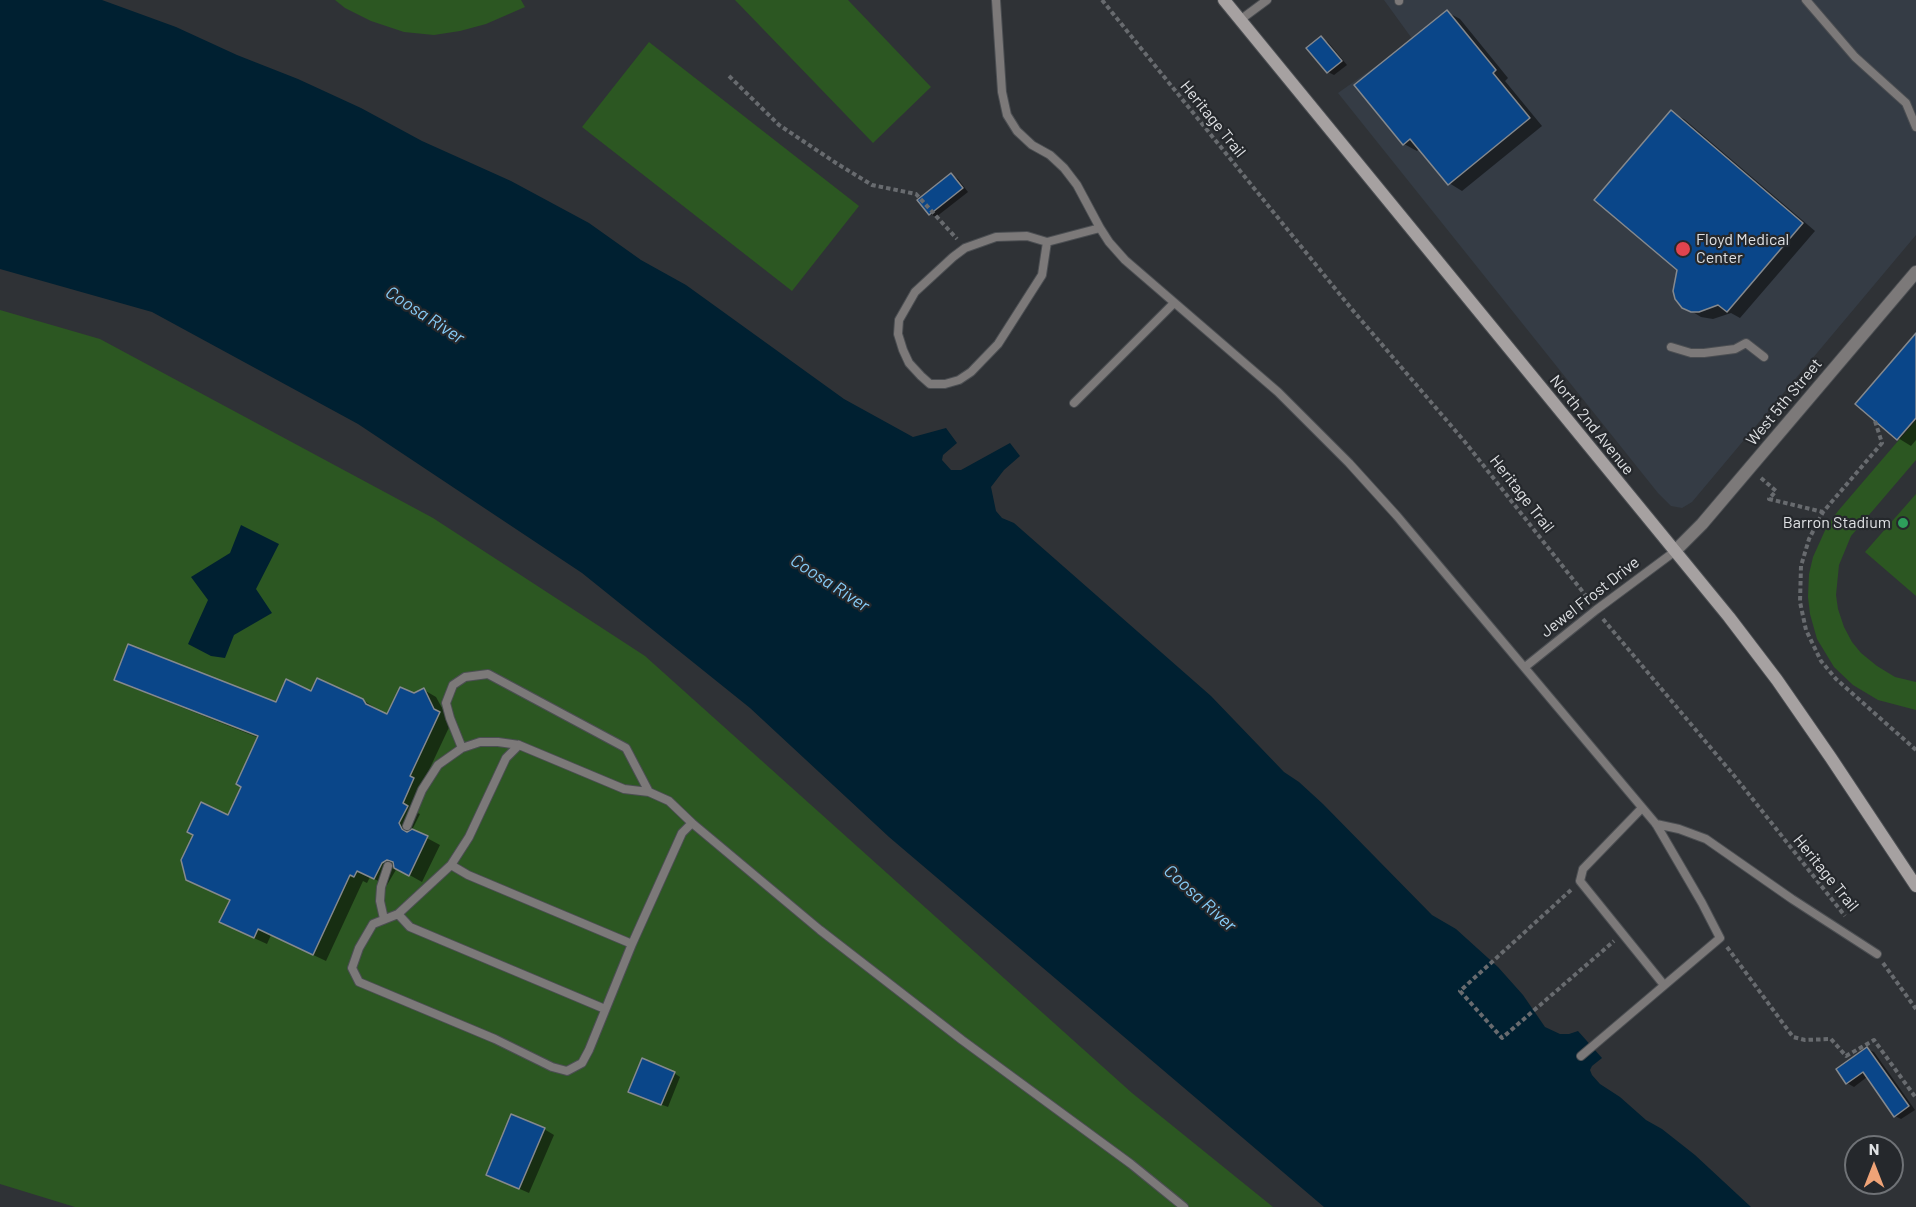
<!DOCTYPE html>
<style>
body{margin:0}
#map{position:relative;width:1916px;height:1207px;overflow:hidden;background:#2f3236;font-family:Barlow,sans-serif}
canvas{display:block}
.north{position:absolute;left:1844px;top:1135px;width:60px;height:60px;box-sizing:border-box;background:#25282c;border:2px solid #6f7276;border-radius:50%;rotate:0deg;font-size:16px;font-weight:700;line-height:24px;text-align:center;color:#dfe1e4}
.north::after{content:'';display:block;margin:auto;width:21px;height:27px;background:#efa377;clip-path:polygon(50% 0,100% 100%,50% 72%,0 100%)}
</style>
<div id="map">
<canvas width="1916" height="1207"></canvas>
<div class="north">N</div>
</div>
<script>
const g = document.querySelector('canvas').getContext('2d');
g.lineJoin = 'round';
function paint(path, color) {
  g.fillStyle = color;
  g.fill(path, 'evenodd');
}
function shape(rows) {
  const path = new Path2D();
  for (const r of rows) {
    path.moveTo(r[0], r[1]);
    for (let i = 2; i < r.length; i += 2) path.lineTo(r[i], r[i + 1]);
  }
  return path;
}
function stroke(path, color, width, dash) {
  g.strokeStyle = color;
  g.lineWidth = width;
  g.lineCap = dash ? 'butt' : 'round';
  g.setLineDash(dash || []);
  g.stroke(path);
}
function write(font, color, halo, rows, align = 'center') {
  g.font = font + ' Barlow,sans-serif';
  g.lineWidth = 4.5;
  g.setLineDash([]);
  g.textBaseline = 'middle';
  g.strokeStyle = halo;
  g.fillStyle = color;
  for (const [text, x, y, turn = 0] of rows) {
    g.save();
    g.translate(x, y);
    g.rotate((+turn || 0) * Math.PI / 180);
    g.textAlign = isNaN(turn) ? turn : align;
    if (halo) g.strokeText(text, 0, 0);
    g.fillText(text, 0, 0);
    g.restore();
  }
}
const built = shape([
 [1384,0,1916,0,1916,235,1692,502,1682,508,1671,506,1658,493,1338,93,1413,40]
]);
const green = shape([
 [335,0,521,0,525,7,486,24,460,31,434,35,404,32,371,21,345,8],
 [735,0,848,0,931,87,873,143],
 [649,42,859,206,792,291,582,127],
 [0,310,100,339,433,518,645,656,1132,1093,1273,1207,75,1207,0,1184],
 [1916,420,1916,460,1851,536,1839,565,1836,595,1838,609,1844,627,1852,642,1861,653,1877,666,1895,677,1916,682,1916,710,1878,700,1853,685,1834,667,1817,639,1810,614,1808,597,1809,574,1813,557,1827,526,1838,511],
 [1916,494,1916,596,1865,552]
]);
const water = shape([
 [0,0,102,0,176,27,237,55,298,79,361,108,422,141,511,181,589,223,641,260,686,285,844,399,913,437,946,428,957,443,943,455,942,460,951,470,961,470,1010,443,1020,456,1004,470,991,487,996,511,1002,518,1014,523,1211,696,1284,772,1299,782,1323,804,1432,915,1456,929,1498,967,1523,995,1545,1027,1560,1034,1569,1034,1578,1031,1602,1058,1592,1066,1590,1070,1592,1075,1600,1084,1620,1097,1646,1120,1662,1129,1695,1155,1751,1207,1324,1207,889,837,750,708,582,573,358,424,152,312,0,269],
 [241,525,279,544,256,589,272,613,234,635,225,658,211,656,188,644,208,600,191,577,230,553]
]);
const shadow = shape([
 [1447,12,1460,19,1508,78,1505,81,1542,126,1462,191,1449,183,1420,148,1417,151,1404,144],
 [1321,38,1328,42,1347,65,1334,75,1328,72],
 [1671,112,1684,119,1815,231,1740,318,1731,313,1713,319,1701,317,1688,309,1679,269],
 [951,175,958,179,968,192,936,217,930,214],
 [1916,335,1916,440,1911,446,1898,438],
 [116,679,276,703,312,693,363,700,388,716,414,695,424,690,436,697,447,717,452,721,422,785,415,812,420,814,412,830,440,845,422,882,397,868,387,885,370,877,367,883,363,881,326,961,271,935,267,944,234,929,231,901,200,886,243,787,259,738,128,686],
 [1867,1049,1874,1052,1915,1110,1901,1119,1895,1116,1867,1077,1854,1087,1847,1083,1838,1070],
 [674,1073,680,1077,668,1107,636,1095],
 [544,1129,554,1135,529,1193,488,1175]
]);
const building = shape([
 [1447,10,1496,70,1493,73,1530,118,1448,185,1410,139,1403,145,1354,85,1447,10],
 [1321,36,1342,61,1327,73,1306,48,1321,36],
 [1671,110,1803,223,1727,312,1718,305,1699,312,1691,312,1682,308,1675,299,1673,291,1677,270,1594,200,1671,110],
 [951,173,963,188,929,215,917,200,951,173],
 [1916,333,1916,418,1897,440,1855,404,1916,333],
 [128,644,276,702,286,679,311,691,317,678,363,699,366,704,387,714,400,687,414,693,424,688,434,709,440,712,410,776,414,778,403,803,408,806,399,823,402,829,407,832,412,829,428,836,409,876,394,868,393,862,387,860,382,863,374,879,357,871,354,877,350,875,313,955,258,929,254,938,219,922,230,900,186,880,181,860,193,835,187,832,201,802,228,815,241,787,236,784,258,736,114,680,128,644],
 [1867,1047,1909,1106,1894,1117,1863,1072,1846,1084,1836,1069,1867,1047],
 [642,1058,675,1072,661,1105,628,1092,642,1058],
 [511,1114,545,1128,519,1189,486,1175,511,1114]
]);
const path = shape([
 [1102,0,1350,307,1465,442,1590,601],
 [729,76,779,125,836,163,872,185,916,194,957,239],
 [1875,421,1882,443,1823,512,1809,539,1801,566,1800,602,1806,630,1821,661,1836,679,1916,750],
 [1761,478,1776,491,1769,499,1823,512],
 [1603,619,1736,778,1845,916],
 [1571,890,1460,991,1502,1038,1614,941],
 [1727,947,1793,1037,1805,1040,1831,1039,1846,1056,1874,1040,1916,1098],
 [1883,963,1916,1009]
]);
const service = shape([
 [996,0,1002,92,1007,115,1017,131,1032,145,1050,155,1064,168,1077,185,1100,228,1109,242,1125,260,1278,392,1349,463,1397,516,1656,824,1702,903,1720,938,1581,1056],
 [1806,0,1855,57,1906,103,1916,127],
 [1399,1,1399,0],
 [1240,20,1267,0],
 [1047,242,1042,275,998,344,971,372,959,380,945,384,930,384,921,376,909,363,903,350,898,334,899,320,915,292,953,257,965,248,996,237,1027,236,1047,242,1100,228],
 [1671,347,1691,353,1704,353,1735,349,1746,343,1764,357],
 [1074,403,1174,303],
 [1525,667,1596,610,1674,552],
 [519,745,624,789,649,792,669,801,692,823,682,833,632,944,589,1050,582,1063,567,1071,552,1067,495,1039,359,982,352,968,359,948,373,924,398,914,451,865,469,837,506,758,519,745],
 [462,748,450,718,446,703,453,685,465,677,488,674,626,748,649,792],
 [1642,808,1583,869,1580,881,1664,985],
 [692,823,820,930,962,1040,1131,1164,1184,1207],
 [1656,824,1679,829,1706,839,1792,899,1877,954],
 [407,826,422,790,438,765,462,748,480,742,498,742,519,745],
 [451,865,468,875,632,944],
 [398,914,410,927,605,1009],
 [384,919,380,901,381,887,388,866]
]);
const minor = shape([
 [1674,552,1702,524,1916,272]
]);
const secondary = shape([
 [1224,0,1729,617,1777,680,1831,758,1916,886]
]);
const markers = [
 [1683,249,8,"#e0444e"],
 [1903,523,6,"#2e9e5b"]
];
const streetNames = [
 ["Heritage Trail",1213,119,51],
 ["West 5th Street",1784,402,-50],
 ["North 2nd Avenue",1592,425,51],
 ["Heritage Trail",1522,494,52],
 ["Jewel Frost Drive",1590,597,-38],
 ["Heritage Trail",1826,873,51]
];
const poiNames = [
 ["Floyd Medical",1696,240],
 ["Center",1696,258],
 ["Barron Stadium",1891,523,"right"]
];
const waterNames = [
 ["Coosa River",425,315,33],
 ["Coosa River",830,583,33],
 ["Coosa River",1200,898,42]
];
paint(built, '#353c45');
paint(green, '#2c5722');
paint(water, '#002031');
paint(shadow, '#0007');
paint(building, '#0a4689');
stroke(building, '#85898e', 1.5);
stroke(service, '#4b4e52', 10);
stroke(minor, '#4b4e52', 14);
stroke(secondary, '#4b4e52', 14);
stroke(path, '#686b6f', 4, [4.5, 3]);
stroke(service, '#7c7979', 8);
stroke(minor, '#7c7979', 12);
stroke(secondary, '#a6a1a1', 12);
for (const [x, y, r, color] of markers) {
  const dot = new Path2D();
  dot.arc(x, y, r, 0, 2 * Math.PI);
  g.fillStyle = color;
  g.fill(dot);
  stroke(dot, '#25282c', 2);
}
write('16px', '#dfe1e4', '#25282c', streetNames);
write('16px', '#dfe1e4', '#25282c', poiNames, 'left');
write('italic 18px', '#86ccf7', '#25282c', waterNames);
</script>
